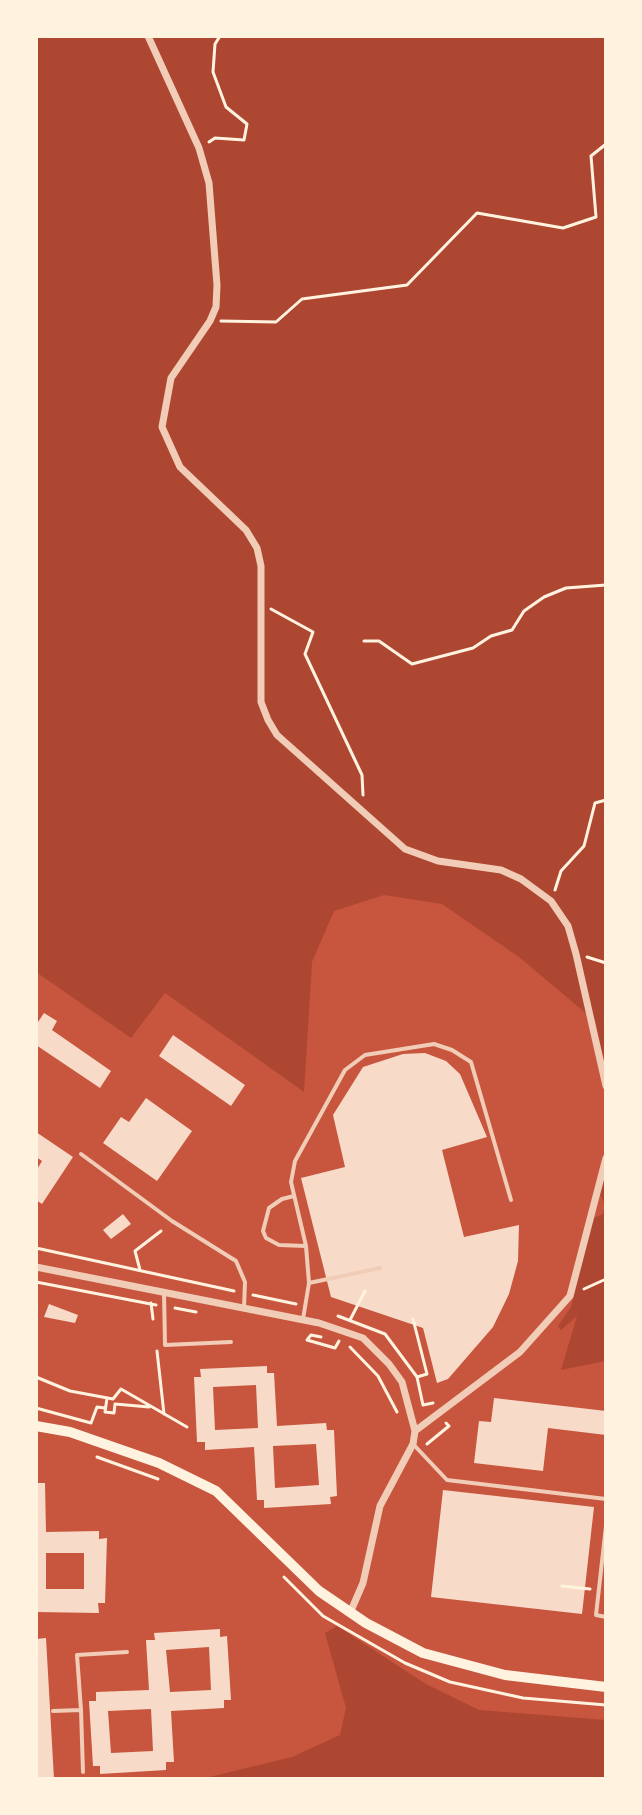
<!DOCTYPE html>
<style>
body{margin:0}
#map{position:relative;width:642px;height:1815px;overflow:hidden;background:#c8553d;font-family:"Public Sans",sans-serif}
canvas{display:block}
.frame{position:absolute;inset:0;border:38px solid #fff3e0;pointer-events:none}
</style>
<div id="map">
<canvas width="642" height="1815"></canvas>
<div class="frame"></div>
</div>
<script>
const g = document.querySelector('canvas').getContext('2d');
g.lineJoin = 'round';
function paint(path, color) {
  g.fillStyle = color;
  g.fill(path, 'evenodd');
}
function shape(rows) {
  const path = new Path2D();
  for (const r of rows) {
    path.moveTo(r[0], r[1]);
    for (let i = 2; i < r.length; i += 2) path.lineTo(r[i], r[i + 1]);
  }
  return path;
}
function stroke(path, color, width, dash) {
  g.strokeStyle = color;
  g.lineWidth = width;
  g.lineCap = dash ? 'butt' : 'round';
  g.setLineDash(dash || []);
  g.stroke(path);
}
const green = shape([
 [36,36,606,36,606,1069,595,1021,519,957,442,904,384,895,334,911,312,962,304,1092,165,993,131,1038,36,972],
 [606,1174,606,1361,561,1370,577,1316,561,1330,558,1326,571,1307,594,1218,603,1214,605,1204,600,1195],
 [337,1626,426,1684,479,1710,606,1720,606,1779,201,1779,292,1757,340,1735,346,1708,325,1633]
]);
const building = shape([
 [44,1013,57,1021,52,1030,111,1071,100,1088,36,1045,36,1025],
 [173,1035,245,1085,231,1106,159,1056],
 [425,1053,446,1061,460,1074,487,1137,442,1150,464,1237,519,1225,518,1261,509,1294,493,1327,448,1379,437,1383,423,1328,331,1297,301,1178,345,1167,333,1115,363,1067,403,1054],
 [146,1098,192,1131,157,1181,103,1143,121,1117,129,1122],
 [36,1132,73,1157,42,1204,36,1200,36,1171,42,1161,36,1157],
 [123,1214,131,1224,111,1239,103,1230],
 [49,1304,78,1315,75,1323,44,1317],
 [267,1366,267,1373,274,1373,277,1426,326,1423,327,1430,334,1430,337,1496,330,1497,331,1504,264,1508,264,1500,257,1500,254,1447,205,1450,205,1442,197,1442,194,1377,201,1377,200,1369],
 [256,1385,258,1428,215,1430,213,1387],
 [316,1444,319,1485,275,1488,273,1446],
 [494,1398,606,1411,606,1435,548,1428,543,1471,474,1463,479,1421,491,1422],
 [36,1483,45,1483,46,1532,99,1531,99,1539,107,1538,105,1603,98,1603,99,1613,36,1612],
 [46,1553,84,1553,84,1589,46,1589],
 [443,1490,594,1507,582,1614,431,1597],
 [220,1629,220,1637,227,1636,231,1700,224,1700,224,1708,171,1711,174,1762,166,1762,166,1770,100,1774,100,1766,93,1766,89,1701,96,1701,96,1692,149,1690,146,1640,155,1640,154,1633],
 [209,1647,211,1690,170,1692,166,1650],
 [151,1709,153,1751,111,1753,108,1711],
 [46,1638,54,1779,36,1779,36,1639]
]);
const path = shape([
 [209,142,215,138,244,140,247,124,226,107,213,72,215,44,220,36],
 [221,321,276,322,302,299,407,285,477,213,563,228,596,217,591,156,606,144],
 [271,609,313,632,305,654,362,775,363,795],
 [364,641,379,641,412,664,473,648,491,636,512,630,524,611,544,597,566,588,606,585],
 [555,890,561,871,584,846,595,803,606,800],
 [587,957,606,963],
 [36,1248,234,1291],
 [140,1270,135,1251,161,1231],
 [36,1282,156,1305],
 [584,1289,606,1279],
 [253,1295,296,1304],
 [151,1303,153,1319],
 [175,1308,196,1312],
 [338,1316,385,1334,417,1377,423,1405,433,1403],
 [413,1319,427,1374,417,1377],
 [350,1320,365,1291],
 [321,1337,311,1335,307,1340,335,1348,339,1341],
 [350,1347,378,1376,397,1412],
 [157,1351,164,1414],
 [36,1377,70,1391,113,1399,121,1389,187,1427],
 [107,1398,105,1412,114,1413,115,1404,149,1407],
 [36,1408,91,1423,97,1407,105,1408],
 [427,1444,449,1426,446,1423],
 [97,1457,158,1479],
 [284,1577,323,1616,405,1663,450,1682,523,1698,606,1705],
 [562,1586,590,1589]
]);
const service = shape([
 [81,1154,172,1221,236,1261,245,1282,244,1308],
 [294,1196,282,1199,269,1208,263,1231,266,1238,279,1245,306,1246],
 [309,1283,380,1268],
 [164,1292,165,1345,231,1342],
 [303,1319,309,1283,306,1246,291,1182,295,1161,345,1070,365,1055,434,1044,452,1050,471,1062,511,1200],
 [413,1444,447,1480,606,1499],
 [606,1526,596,1615,606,1617],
 [81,1710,83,1772],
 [53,1711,81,1710,77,1655,127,1652]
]);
const minor = shape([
 [148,36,199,148,209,183,217,285,216,307,210,321,171,378,162,427,180,467,246,530,257,548,261,566,261,702,268,720,277,735,405,849,438,861,501,870,521,879,551,901,568,926,576,954,606,1086],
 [36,1267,319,1323,363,1338,389,1364,402,1382,415,1431,413,1444,380,1506,363,1583,350,1613],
 [415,1431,520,1352,570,1296,606,1158]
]);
const secondary = shape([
 [36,1426,70,1432,159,1463,216,1491,319,1591,366,1623,423,1653,505,1675,606,1687]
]);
paint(green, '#ae4732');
paint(building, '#f7dbc8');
stroke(path, '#fff3e0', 3);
stroke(service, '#f1ccb7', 4);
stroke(minor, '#f1ccb7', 7);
stroke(secondary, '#fff3e0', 10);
</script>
